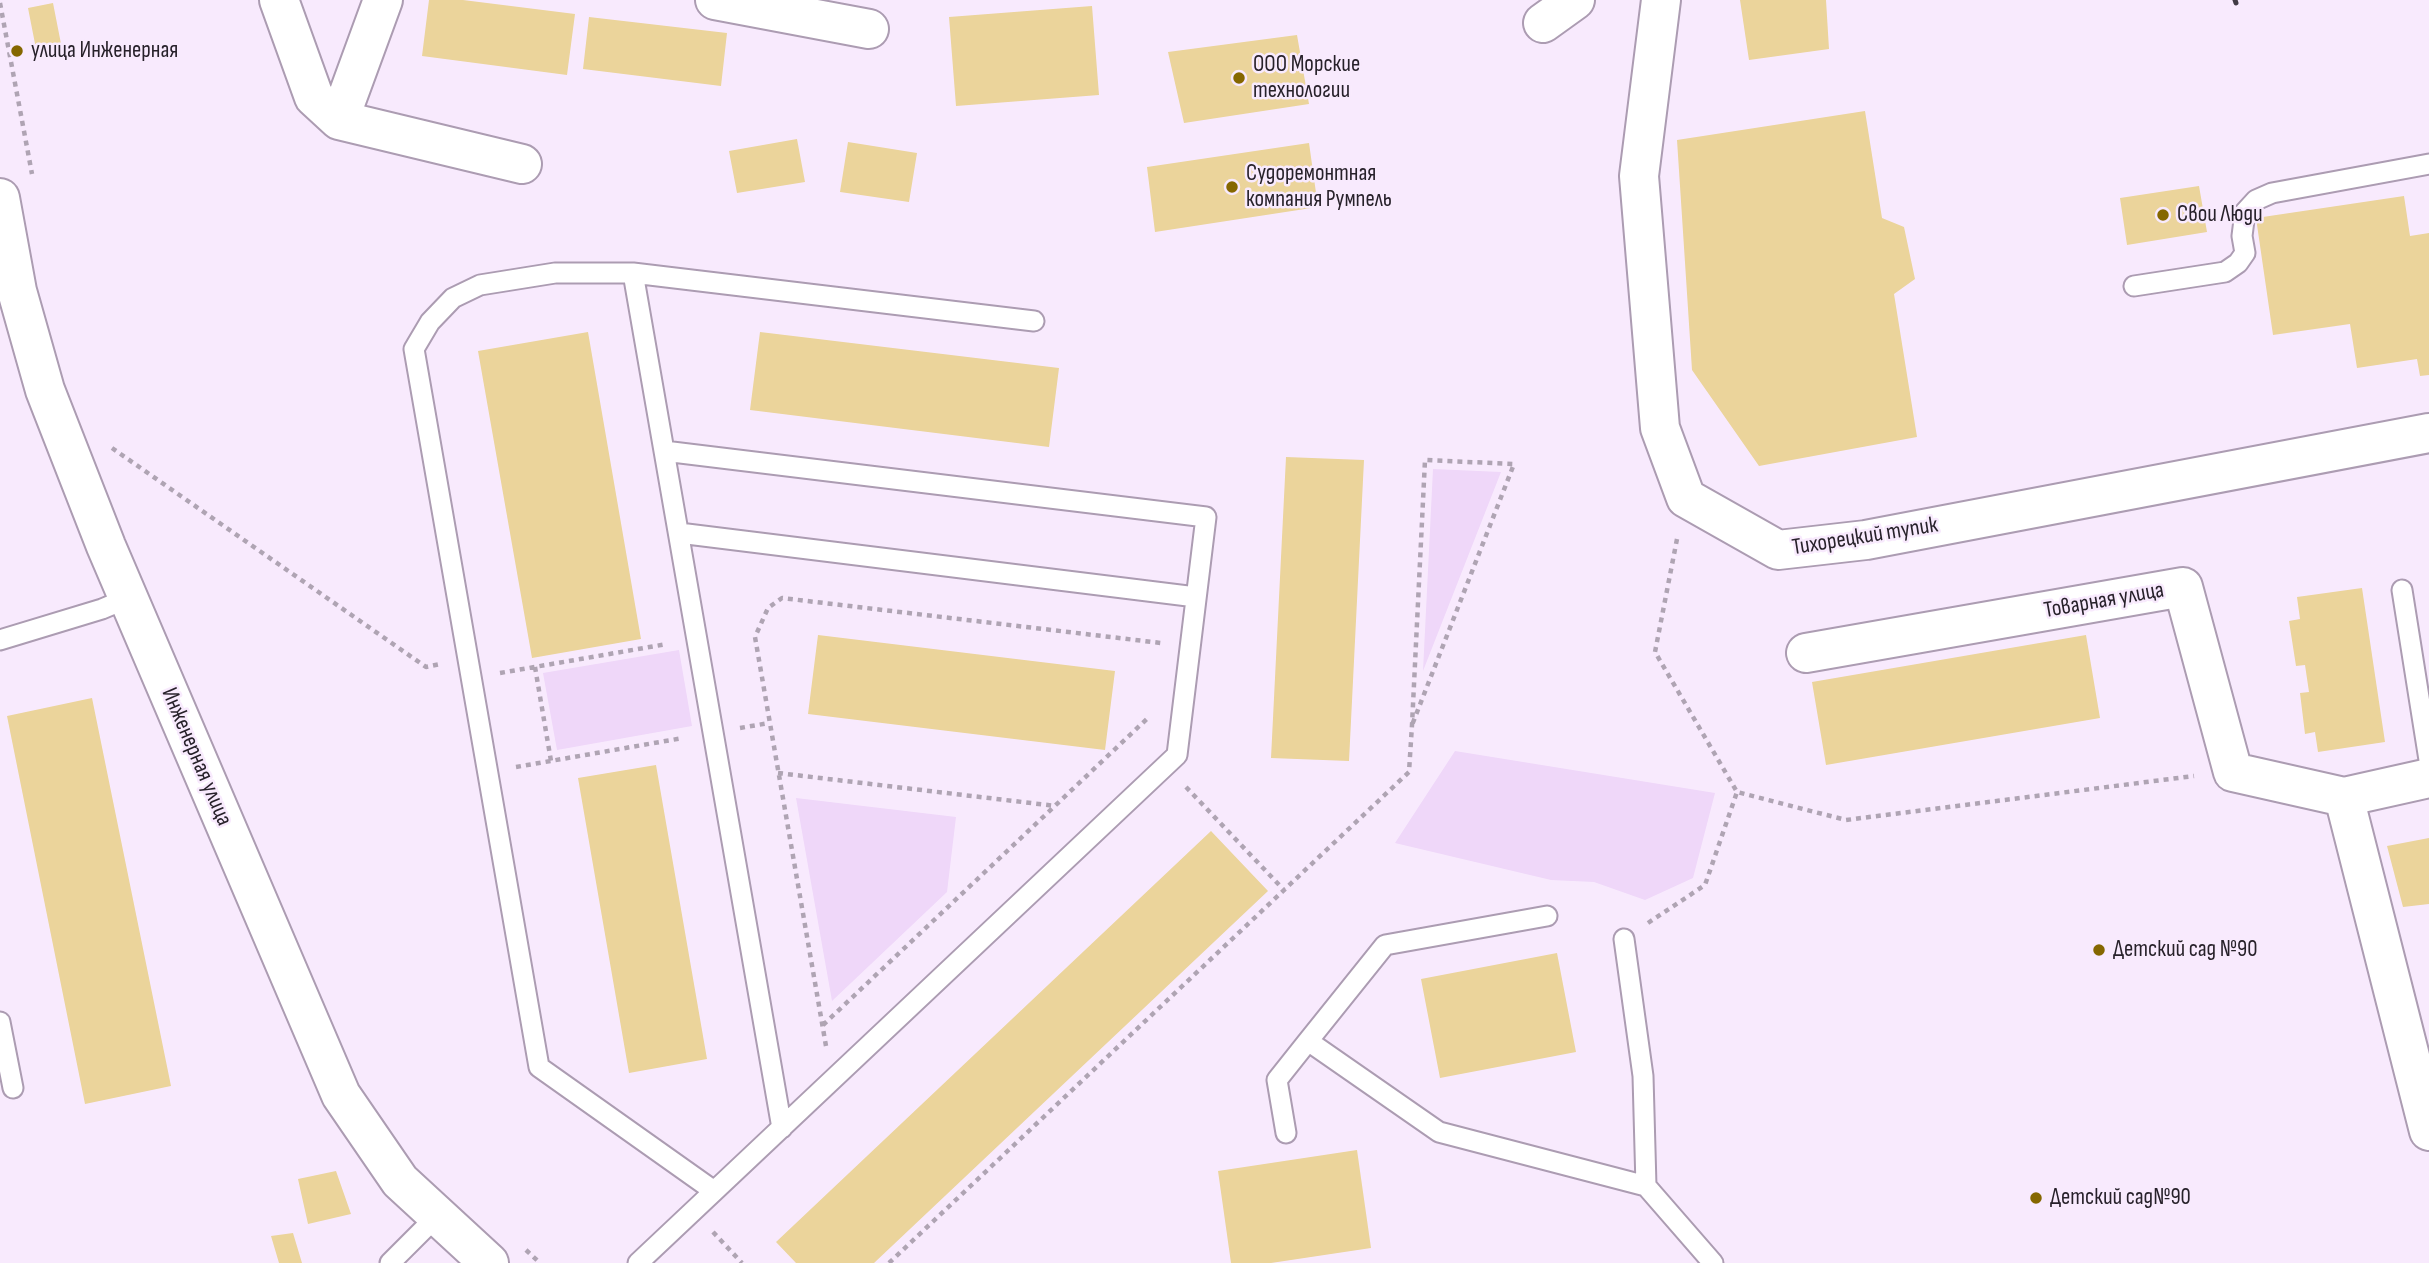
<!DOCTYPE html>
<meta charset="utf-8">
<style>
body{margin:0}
canvas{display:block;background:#f8eafd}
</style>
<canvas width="2429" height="1263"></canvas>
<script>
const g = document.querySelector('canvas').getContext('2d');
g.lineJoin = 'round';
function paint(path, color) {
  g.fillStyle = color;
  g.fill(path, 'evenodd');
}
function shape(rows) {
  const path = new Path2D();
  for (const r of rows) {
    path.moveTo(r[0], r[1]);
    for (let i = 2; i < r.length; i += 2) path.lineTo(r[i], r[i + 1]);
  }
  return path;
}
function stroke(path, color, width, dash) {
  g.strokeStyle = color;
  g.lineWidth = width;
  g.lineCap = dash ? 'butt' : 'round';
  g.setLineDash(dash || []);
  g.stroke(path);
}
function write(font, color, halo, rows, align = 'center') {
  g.font = font + ' "Sofia Sans Condensed",sans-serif';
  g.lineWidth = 5;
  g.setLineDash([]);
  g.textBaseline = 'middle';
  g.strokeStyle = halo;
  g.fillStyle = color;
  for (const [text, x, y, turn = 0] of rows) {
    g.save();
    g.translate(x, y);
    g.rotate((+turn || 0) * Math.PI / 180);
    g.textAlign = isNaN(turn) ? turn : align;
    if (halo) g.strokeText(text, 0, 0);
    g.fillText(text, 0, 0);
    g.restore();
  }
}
const green = shape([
 [1433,469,1501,472,1423,671],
 [679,650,692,726,557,750,543,673],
 [1455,751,1715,793,1693,878,1645,900,1594,882,1551,880,1395,843],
 [796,798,956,817,947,892,832,1001]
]);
const building = shape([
 [429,0,463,0,575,14,567,75,422,56],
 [1740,0,1826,0,1829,49,1749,60],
 [53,3,63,54,38,59,28,8],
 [1092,6,1099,95,956,106,949,17],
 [589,17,727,33,721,86,583,69],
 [1297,35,1309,104,1184,123,1168,52],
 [1865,111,1882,218,1904,227,1915,279,1894,294,1917,437,1759,466,1692,370,1677,140],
 [797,139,805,182,737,193,729,151],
 [848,142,917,153,909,202,840,192],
 [1309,143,1318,207,1155,232,1147,167],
 [2199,186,2207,232,2127,245,2120,198],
 [2404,196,2410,236,2429,233,2429,375,2420,376,2417,359,2357,368,2350,324,2273,335,2256,218],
 [588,332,641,639,532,658,478,351],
 [760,332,1059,368,1049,447,750,410],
 [1286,457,1364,460,1349,761,1271,758],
 [2362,588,2385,742,2318,752,2315,732,2305,734,2300,693,2309,692,2305,665,2296,666,2289,621,2300,619,2297,597],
 [818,635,1115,671,1105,750,808,714],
 [2086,635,2100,718,1826,765,1812,682],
 [92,698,171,1086,85,1104,7,716],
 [656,765,707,1059,629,1073,578,778],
 [1211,831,1268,891,874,1263,796,1263,776,1242],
 [2429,838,2429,904,2403,907,2387,846],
 [1557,953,1576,1052,1440,1078,1421,979],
 [1357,1150,1371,1248,1271,1263,1231,1263,1218,1171],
 [336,1171,351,1214,308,1224,298,1179],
 [293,1233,302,1263,279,1263,271,1236]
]);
const path = shape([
 [0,3,32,174],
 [112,448,426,667,440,664],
 [1677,539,1655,652,1737,792,1846,820,2194,776],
 [535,667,551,761],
 [500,673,667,644],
 [740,728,769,723],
 [516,767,683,738],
 [778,773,1056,806],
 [1186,787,1284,890],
 [1648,923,1705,885,1737,792],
 [823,1025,1150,716],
 [826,1046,755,637,768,608,782,598,1161,643],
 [713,1232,742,1263],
 [526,1250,540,1263],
 [889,1263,1409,772,1412,725,1425,460,1514,464,1412,725]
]);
const lane = shape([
 [633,273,782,1128],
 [2134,286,2225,272,2238,263,2245,253,2242,236,2245,212,2256,200,2272,193,2429,164],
 [679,533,1196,597],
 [2402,590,2429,760],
 [0,640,102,609,128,598],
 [1547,916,1385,945,1308,1041,1439,1132,1646,1186,1713,1263],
 [1624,939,1643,1076,1646,1186],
 [0,1022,13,1088],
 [1286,1133,1277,1080,1308,1041],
 [714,1191,539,1067,414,349,430,322,453,298,480,285,555,273,633,273,1034,321],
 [390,1263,437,1216],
 [638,1263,1177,755,1206,517,664,451]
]);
const street = shape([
 [279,0,314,97,339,120,522,164],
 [715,0,869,29],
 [1661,0,1639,176,1660,428,1686,498,1778,550,1866,540,2429,433],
 [1543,23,1575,0],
 [339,120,383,0],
 [1806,653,2183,587,2233,772,2344,797,2429,778],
 [2344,797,2429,1131]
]);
const primary = shape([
 [0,198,17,291,45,390,106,546,341,1095,400,1181,489,1263]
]);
const rail = shape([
 [2235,0,2236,3]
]);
const markers = [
 [17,51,7,"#856700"],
 [1239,78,7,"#856700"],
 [1232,187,7,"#856700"],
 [2163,215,7,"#856700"],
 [2099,950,7,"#856700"],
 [2036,1198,7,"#856700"]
];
const poiNames = [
 ["улица Инженерная",31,51],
 ["ООО Морские",1253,65],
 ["технологии",1253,91],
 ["Судоремонтная",1246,174],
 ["компания Румпель",1246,200],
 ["Свои Люди",2177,215],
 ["Детский сад №90",2113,950],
 ["Детский сад№90",2050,1198]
];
const streetNames = [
 ["Тихорецкий тупик",1865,537,-9],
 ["Товарная улица",2104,601,-10],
 ["Инженерная улица",196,757,67]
];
paint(green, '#efd7f9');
paint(building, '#ebd49b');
stroke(lane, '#ac9cb2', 23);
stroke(street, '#ac9cb2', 42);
stroke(primary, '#ac9cb2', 42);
stroke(path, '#afa4b3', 4.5, [5, 5]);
stroke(lane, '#fff', 19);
stroke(street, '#fff', 38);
stroke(primary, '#fff', 38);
stroke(rail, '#423b45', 5);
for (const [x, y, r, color] of markers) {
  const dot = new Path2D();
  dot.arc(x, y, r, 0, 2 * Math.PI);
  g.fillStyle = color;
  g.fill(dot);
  stroke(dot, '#f8eafd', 2.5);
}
write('23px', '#27212a', '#f8eafd', poiNames, 'left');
write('23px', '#27212a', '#f8eafd', streetNames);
</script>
